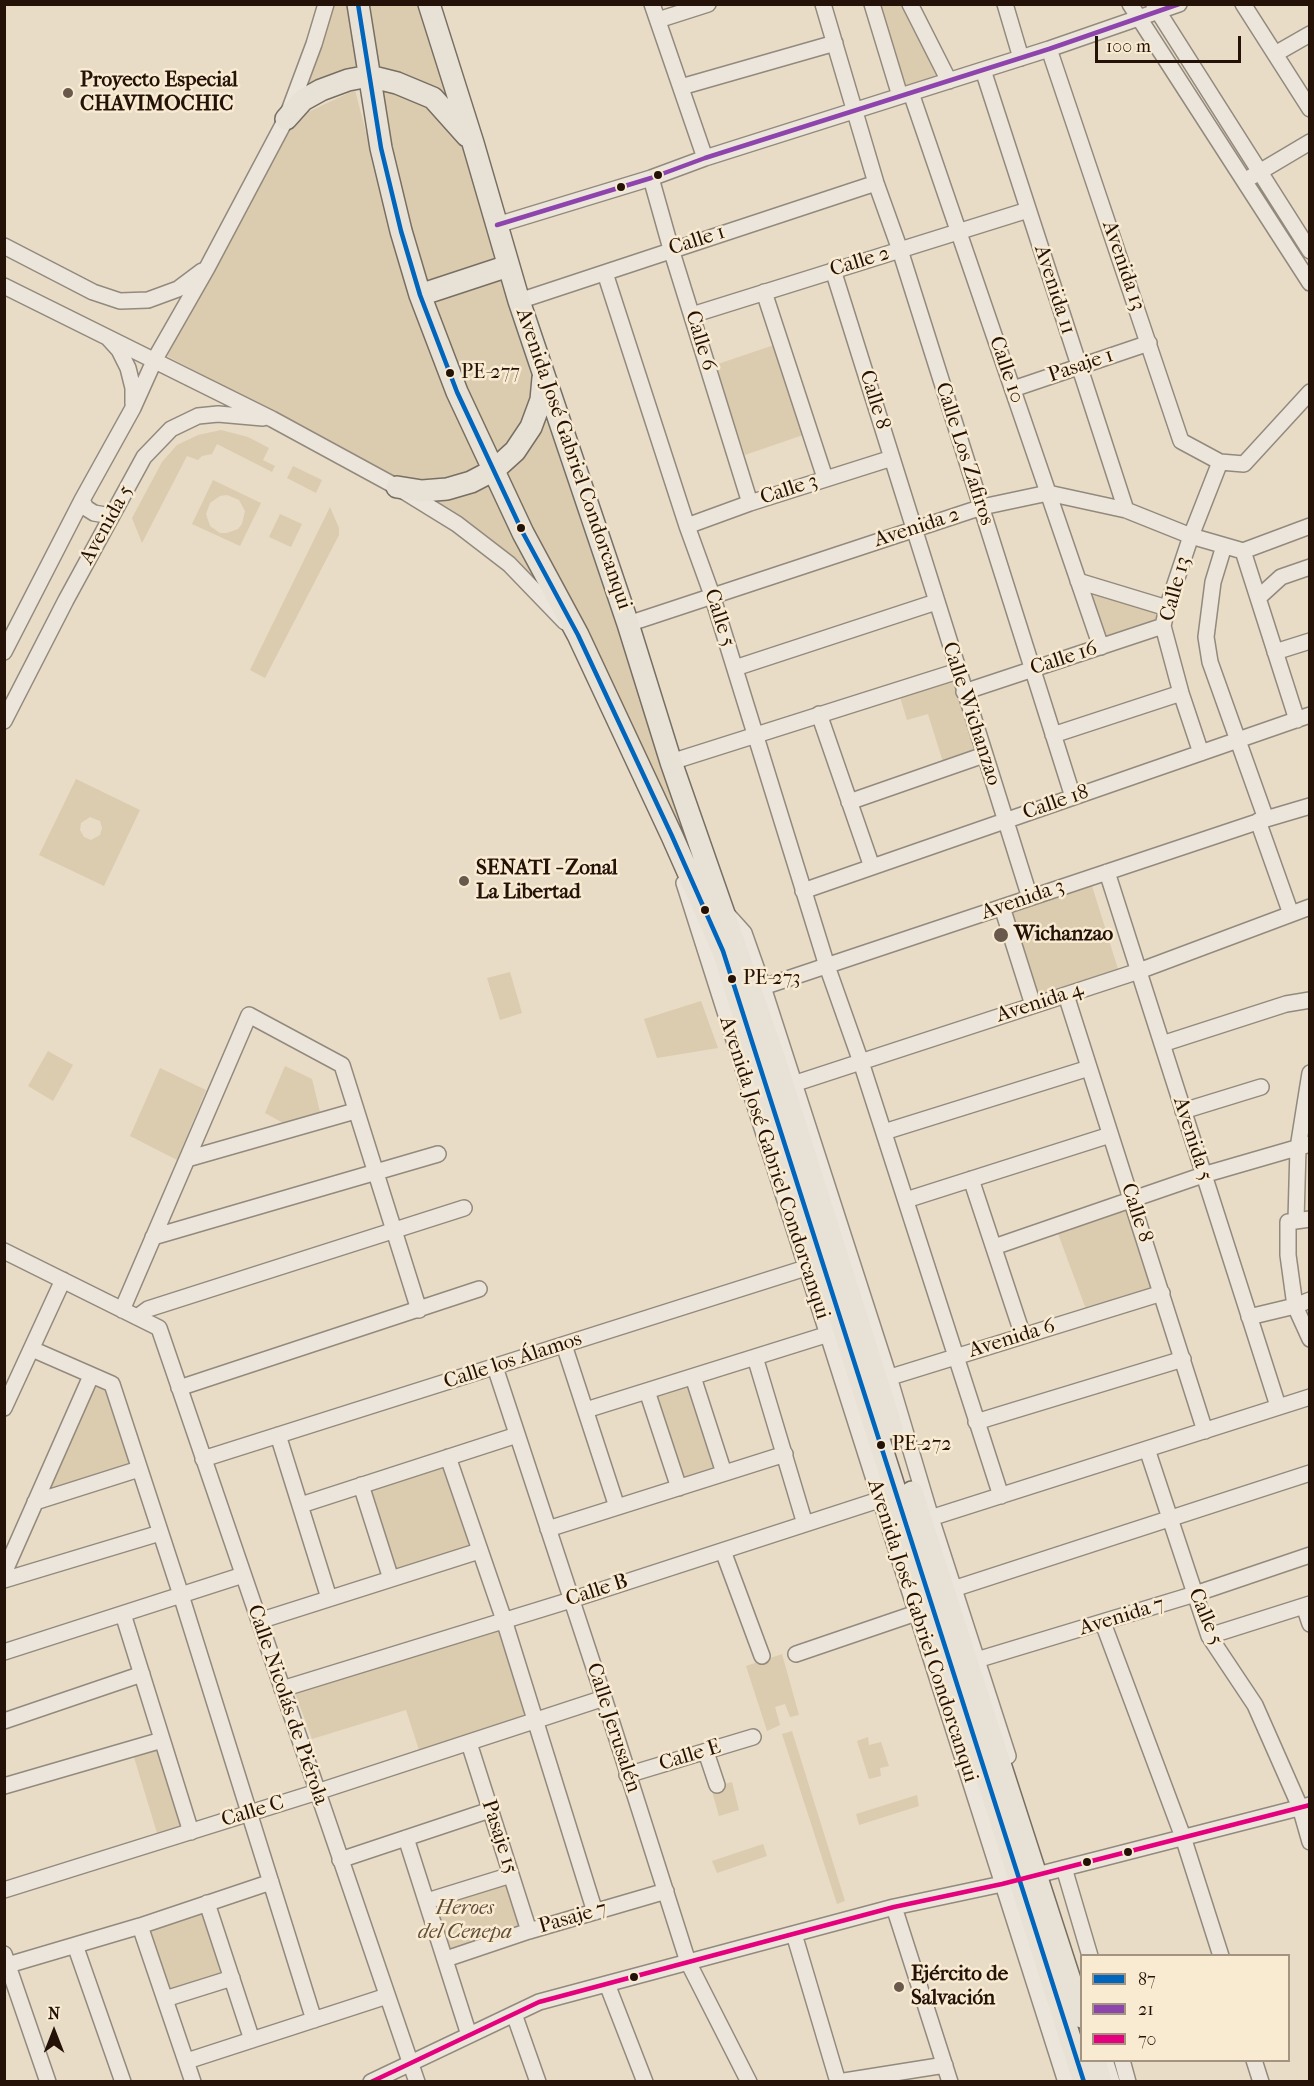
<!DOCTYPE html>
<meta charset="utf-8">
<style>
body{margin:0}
#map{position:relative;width:1314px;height:2086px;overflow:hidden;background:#e8dcc7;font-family:"IM FELL French Canon",serif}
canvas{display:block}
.frame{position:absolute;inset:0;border:6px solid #241209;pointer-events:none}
.legend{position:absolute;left:1080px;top:1954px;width:210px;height:108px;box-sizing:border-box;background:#f8ebd2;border:2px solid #a39482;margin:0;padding:8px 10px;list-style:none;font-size:18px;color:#241209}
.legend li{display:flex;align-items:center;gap:12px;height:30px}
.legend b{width:30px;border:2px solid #a39482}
.north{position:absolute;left:24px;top:2002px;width:60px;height:60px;-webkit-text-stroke:4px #f8ebd2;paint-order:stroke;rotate:0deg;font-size:16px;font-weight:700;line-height:24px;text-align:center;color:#241209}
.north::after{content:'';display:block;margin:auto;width:21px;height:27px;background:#241209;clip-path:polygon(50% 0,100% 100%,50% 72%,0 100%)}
.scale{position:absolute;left:1095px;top:36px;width:146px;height:27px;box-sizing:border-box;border:3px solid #241209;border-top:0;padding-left:8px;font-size:18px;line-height:21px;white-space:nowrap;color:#241209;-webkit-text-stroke:4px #f8ebd2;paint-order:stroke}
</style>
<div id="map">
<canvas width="1314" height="2086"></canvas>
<div class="frame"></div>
<ul class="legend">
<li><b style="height:8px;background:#0065bd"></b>87</li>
<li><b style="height:8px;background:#8e44ad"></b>21</li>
<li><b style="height:8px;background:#e5007d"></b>70</li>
</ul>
<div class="north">N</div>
<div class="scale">100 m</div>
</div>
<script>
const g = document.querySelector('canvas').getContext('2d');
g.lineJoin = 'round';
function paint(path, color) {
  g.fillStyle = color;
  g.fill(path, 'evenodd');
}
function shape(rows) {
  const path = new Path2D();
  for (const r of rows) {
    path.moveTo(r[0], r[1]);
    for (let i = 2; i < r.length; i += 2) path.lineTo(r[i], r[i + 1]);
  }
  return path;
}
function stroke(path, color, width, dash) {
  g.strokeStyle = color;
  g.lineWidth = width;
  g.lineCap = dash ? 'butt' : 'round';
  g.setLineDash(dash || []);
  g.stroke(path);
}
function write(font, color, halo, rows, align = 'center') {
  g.font = font + ' "IM FELL French Canon",serif';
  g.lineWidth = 5;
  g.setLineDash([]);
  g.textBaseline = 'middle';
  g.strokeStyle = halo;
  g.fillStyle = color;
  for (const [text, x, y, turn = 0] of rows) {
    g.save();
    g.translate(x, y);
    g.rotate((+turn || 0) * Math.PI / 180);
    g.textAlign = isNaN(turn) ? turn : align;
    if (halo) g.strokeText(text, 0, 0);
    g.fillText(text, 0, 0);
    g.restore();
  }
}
const green = shape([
 [330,5,350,5,363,72,298,96],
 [362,5,423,5,456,107,374,72],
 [873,5,910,5,947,78,900,96],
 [378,84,427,103,461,141,498,260,424,286,387,148],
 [355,90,409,297,482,466,437,482,396,477,167,356,289,130,306,113],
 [504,276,537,371,533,405,514,441,495,461,428,301],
 [774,345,803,435,745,455,715,365],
 [545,404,721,934,501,472],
 [221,430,248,437,269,448,263,460,275,466,272,472,217,444,212,454,202,456,198,460,187,456,142,543,132,518,162,462,177,445,198,435],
 [293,466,322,480,316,493,287,478],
 [490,479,557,607,422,497],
 [213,480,261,503,240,546,192,524],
 [227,495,239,500,245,511,242,524,238,529,227,533,220,533,210,526,206,514,210,503,220,496],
 [330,507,339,528,339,535,265,678,250,670],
 [280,514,302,524,291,547,269,537],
 [1078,581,1167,608,1163,626,1101,647],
 [956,676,979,751,943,762,928,714,907,720,899,694],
 [76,779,140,810,104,886,39,855],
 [90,817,100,821,102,828,100,835,91,840,84,837,80,830,81,823],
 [1092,886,1118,969,1034,996,1007,913],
 [510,972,522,1013,500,1020,487,978],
 [701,1001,718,1048,657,1058,644,1019],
 [48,1051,73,1065,53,1101,28,1086],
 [285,1066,312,1079,320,1112,283,1123,265,1113],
 [160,1068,206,1090,177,1160,130,1136],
 [1127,1209,1153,1289,1087,1312,1057,1231],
 [93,1381,109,1388,134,1465,41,1497],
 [689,1383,718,1471,682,1483,653,1395],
 [445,1465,472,1548,394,1574,367,1488],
 [499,1625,530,1719,420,1753,406,1710,312,1739,294,1690],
 [782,1654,799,1715,790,1717,785,1704,775,1707,780,1725,767,1731,746,1666],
 [792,1731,845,1901,837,1904,782,1734],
 [868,1737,869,1745,881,1742,889,1766,880,1768,881,1776,869,1779,857,1741],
 [160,1746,184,1827,157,1833,133,1754],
 [732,1782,739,1810,719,1816,711,1788],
 [917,1795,919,1806,859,1825,856,1814],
 [763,1844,767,1856,717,1873,712,1861],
 [509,1880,525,1928,448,1954,430,1903],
 [205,1910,226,1976,168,1995,145,1929]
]);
const minor = shape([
 [652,4,705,158],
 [823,4,876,183,900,250,1073,797],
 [872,4,900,96],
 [910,4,949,81],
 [1005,4,1021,58],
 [1130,4,1310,283],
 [1243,4,1310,109],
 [1154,5,1310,251],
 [658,20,708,4],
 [1049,49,1181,441,1220,462,1244,464,1310,392],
 [1275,54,1310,34],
 [983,70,1126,510],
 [681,87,835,43],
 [911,93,1101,647],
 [1251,177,1310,142],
 [651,178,671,249,750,503],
 [497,225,651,178,705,158,1049,49,1179,4],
 [4,246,93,292,120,301,148,300,178,289,202,271],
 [833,270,1030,898],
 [605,273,687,526,712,595,827,966,861,1062,1001,1496],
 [4,286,272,419,397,487,457,524,509,564,565,622],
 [764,292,825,478],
 [519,301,876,183],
 [692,315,1028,210],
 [109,339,119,350,128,368,133,388,133,404],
 [1013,389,1149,343],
 [82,500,86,508,94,513,111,516],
 [687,526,750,503,892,458],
 [1224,546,1213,582,1206,637,1210,662,1266,819],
 [1243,551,1297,720],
 [1243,551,1310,526],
 [1078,581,1167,608],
 [1258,598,1281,577,1310,567],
 [628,624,982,507,1048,493,1126,510,1191,536,1243,551],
 [4,652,82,500,133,408,155,359,207,268,286,119,314,44,326,4],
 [1275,652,1310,641],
 [735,668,936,602],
 [964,692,1163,626],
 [819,714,872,867],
 [4,721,66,600,144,457,171,429,198,416,218,414,263,418],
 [1053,735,1181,693],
 [1201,753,1181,693,1163,626,1167,608,1191,536,1220,462],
 [671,762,958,671],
 [849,802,984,755],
 [1258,821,1291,914],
 [1107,872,1278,1406],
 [684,883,1066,2082],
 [803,891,1310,715],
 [1002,907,1033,1005],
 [726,913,744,933,763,987,889,1377,931,1518,1008,1756],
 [754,990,1266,819,1310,806],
 [1066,995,1205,1431],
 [1162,1044,1286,1004,1310,1000],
 [784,1087,1139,971,1310,907],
 [1183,1111,1261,1087],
 [884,1132,1089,1068],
 [187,1159,355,1111],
 [971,1179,1023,1336],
 [906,1200,1110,1135],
 [1310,1219,1288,1222,1288,1255,1295,1306,1310,1339],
 [1296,1220,1298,1148,1310,1073],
 [153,1237,438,1154],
 [994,1247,1203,1175,1310,1144],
 [4,1251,159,1328,417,2082],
 [122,1310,249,1015,342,1065,419,1310],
 [137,1317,148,1309,464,1208],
 [1249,1317,1295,1306,1310,1300],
 [564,1345,617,1507],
 [32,1349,112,1384,181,1595,314,2020],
 [755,1357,805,1524],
 [495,1367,604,1698,688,1962,749,2082],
 [693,1377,724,1473],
 [881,1380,1162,1293],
 [179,1388,479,1289],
 [647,1391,679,1488],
 [4,1408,63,1280],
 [586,1410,835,1332],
 [976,1422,1183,1359],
 [278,1435,329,1598],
 [1147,1449,1209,1636,1255,1705,1300,1807,1310,1842],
 [448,1457,504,1620,595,1912],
 [203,1459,815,1265],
 [361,1485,391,1579],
 [35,1502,139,1469],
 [301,1505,517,1435],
 [921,1521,1310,1397],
 [548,1529,785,1454],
 [723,1551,762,1656],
 [4,1573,91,1376],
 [4,1580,160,1533],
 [947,1591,1310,1473],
 [1304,1606,1310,1624],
 [123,1614,191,1832],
 [259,1621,479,1551],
 [1103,1623,1183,1837,1221,1956],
 [1209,1636,1310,1604],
 [4,1652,243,1575],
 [796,1654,925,1610],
 [970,1662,1195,1594,1310,1555],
 [282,1689,571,1600,888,1497],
 [4,1721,142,1674],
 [469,1743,529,1931],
 [706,1752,717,1785],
 [627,1775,753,1737],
 [4,1786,162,1740],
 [406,1838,469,2035],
 [340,1860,490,1810],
 [1064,1868,1090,1956],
 [4,1890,317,1792,604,1698],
 [427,1901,511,1875],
 [207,1903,252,2040],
 [894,1907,950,2082],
 [140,1926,193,2082],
 [794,1934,838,2082],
 [75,1945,123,2082],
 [4,1954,48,2082],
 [446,1959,529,1931,666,1891],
 [8,1965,140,1926,271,1882],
 [607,1984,645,2082],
 [165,1999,232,1978],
 [514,2014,538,2082],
 [1105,2060,1112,2082],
 [1122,2060,1128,2082],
 [1254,2060,1261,2082],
 [187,2061,387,1996],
 [371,2082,539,2002,894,1907,1002,1884,1310,1805],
 [838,2082,945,2065]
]);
const highway = shape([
 [358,4,381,148,401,231,420,295,457,392,523,533,578,635,672,836,723,951,1084,2082],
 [429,4,473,143,519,301,628,624,671,762,774,1057,892,1428],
 [286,119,303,100,321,90,348,80,369,76,397,83,433,98,467,136],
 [420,295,508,266],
 [397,487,422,491,447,489,471,482,494,470,515,451,531,427,541,400,543,378],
 [912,1492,1082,2017],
 [1095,2060,1101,2082]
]);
const bus1 = shape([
 [358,4,381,148,401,231,420,295,457,392,523,533,578,635,672,836,723,951,1084,2082]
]);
const bus2 = shape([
 [497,225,651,178,705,158,1049,49,1179,4]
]);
const bus3 = shape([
 [371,2082,539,2002,894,1907,1002,1884,1310,1805]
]);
const markers = [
 [68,93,6,"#69594c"],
 [658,175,5,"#241209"],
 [621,187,5,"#241209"],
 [450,373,5,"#241209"],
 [521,528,5,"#241209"],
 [464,881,6,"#69594c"],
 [705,910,5,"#241209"],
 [1001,935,8,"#69594c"],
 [732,979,5,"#241209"],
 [881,1445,5,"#241209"],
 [1128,1852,5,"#241209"],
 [1087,1862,5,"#241209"],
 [634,1977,5,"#241209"],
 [899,1987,6,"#69594c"]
];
const busNames = [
 ["PE-277",461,373],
 ["PE-273",743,979],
 ["PE-272",892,1445]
];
const poiNames = [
 ["Proyecto Especial",80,81],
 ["CHAVIMOCHIC",80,105],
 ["SENATI - Zonal",476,869],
 ["La Libertad",476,893],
 ["Wichanzao",1014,935],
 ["Ejército de",911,1975],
 ["Salvación",911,1999]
];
const streetNames = [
 ["Calle 1",697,241,-18],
 ["Calle 2",860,262,-17],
 ["Avenida 13",1123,266,71],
 ["Avenida 11",1054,290,72],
 ["Calle 6",700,341,73],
 ["Pasaje 1",1081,366,-19],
 ["Calle 10",1006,370,71],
 ["Calle 8",874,400,73],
 ["Calle Los Zafiros",964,454,72],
 ["Avenida José Gabriel Condorcanqui",573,459,71],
 ["Calle 3",789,490,-18],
 ["Avenida 5",107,525,-61],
 ["Avenida 2",917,528,-18],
 ["Calle 13",1176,589,-75],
 ["Calle 5",719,618,72],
 ["Calle 16",1064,659,-18],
 ["Calle Wichanzao",971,714,72],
 ["Calle 18",1056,803,-19],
 ["Avenida 3",1023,900,-19],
 ["Avenida 4",1040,1003,-18],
 ["Avenida 5",1192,1139,72],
 ["Avenida José Gabriel Condorcanqui",774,1168,72],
 ["Calle 8",1136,1213,72],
 ["Avenida 6",1012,1339,-17],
 ["Calle los Álamos",513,1361,-18],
 ["Calle B",597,1591,-18],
 ["Avenida 7",1122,1617,-17],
 ["Calle 5",1205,1617,67],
 ["Avenida José Gabriel Condorcanqui",922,1631,72],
 ["Calle Nicolás de Piérola",287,1705,71],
 ["Calle Jerusalén",613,1728,72],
 ["Calle E",690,1756,-17],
 ["Calle C",253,1812,-17],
 ["Pasaje 15",499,1837,72],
 ["Pasaje 7",573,1918,-16]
];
const parkNames = [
 ["Heroes",465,1909],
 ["del Cenepa",465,1933]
];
paint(green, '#dbcbaf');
stroke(minor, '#938a7d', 18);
stroke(highway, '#776f63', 24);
stroke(minor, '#ebe5db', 15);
stroke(highway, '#e8e1d5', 21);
stroke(bus1, '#0065bd', 4.5);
stroke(bus2, '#8e44ad', 4.5);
stroke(bus3, '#e5007d', 4.5);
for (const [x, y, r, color] of markers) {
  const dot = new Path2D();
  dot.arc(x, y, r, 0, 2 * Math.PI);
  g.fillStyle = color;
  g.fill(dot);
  stroke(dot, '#f8ebd2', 2);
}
write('20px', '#241209', '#f8ebd2', busNames, 'left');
write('bold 21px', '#241209', '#f8ebd2', poiNames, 'left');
write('21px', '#241209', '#f8ebd2', streetNames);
write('italic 21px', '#614e3c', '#f8ebd2', parkNames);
</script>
